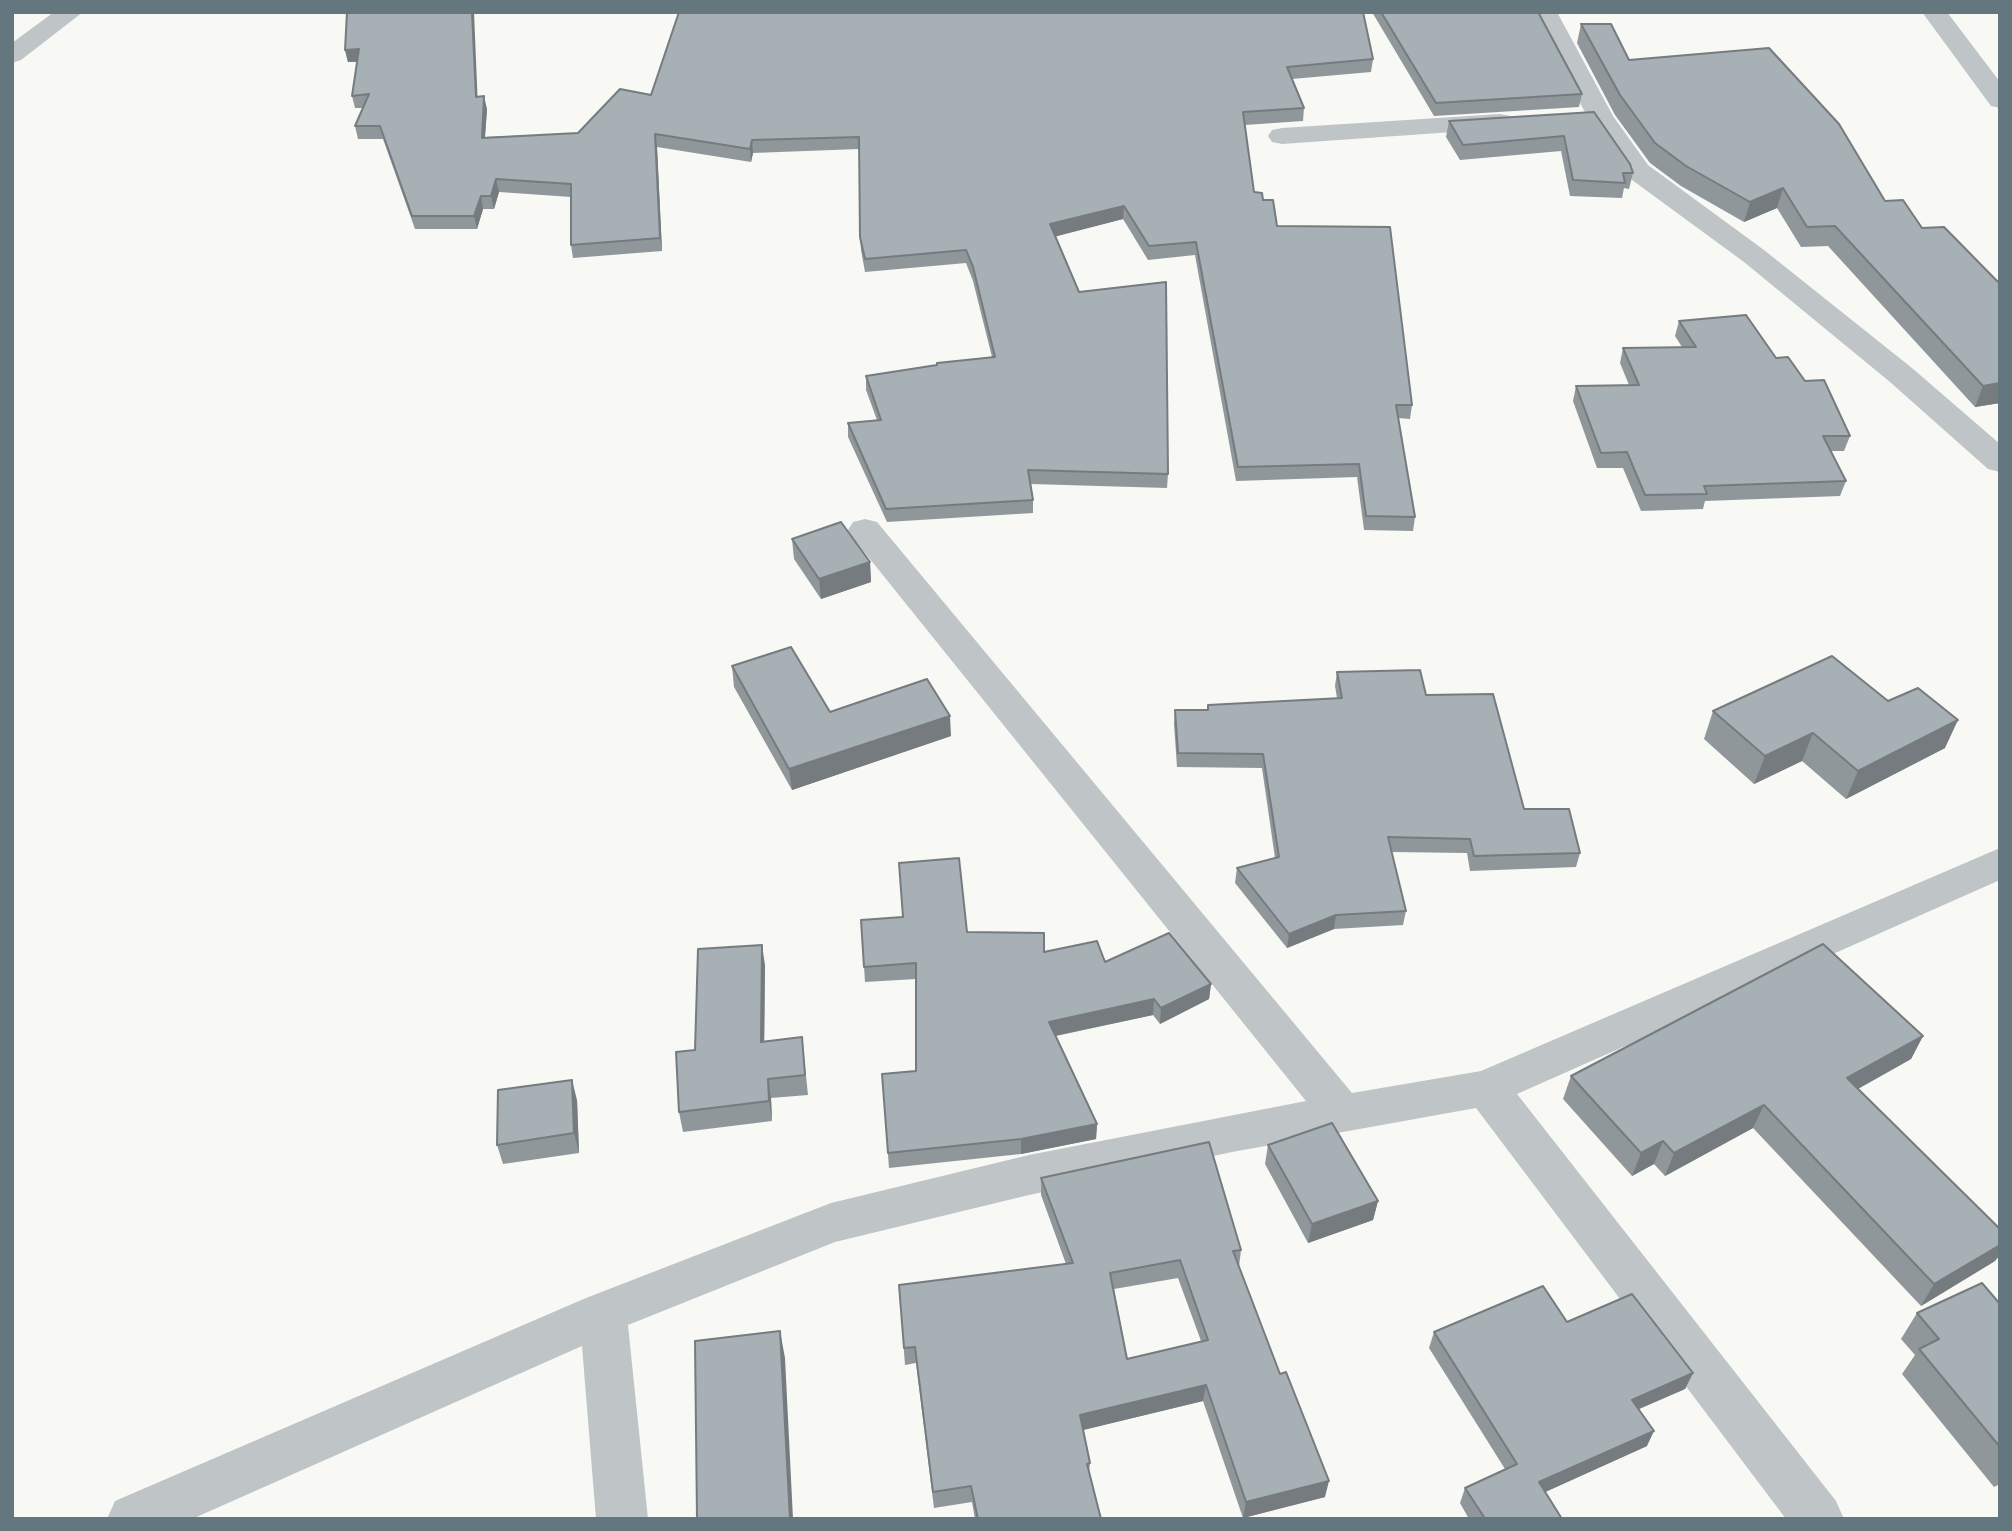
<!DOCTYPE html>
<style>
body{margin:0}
#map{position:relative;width:2012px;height:1531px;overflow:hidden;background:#f8f8f5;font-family:Raleway,sans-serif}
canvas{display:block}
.frame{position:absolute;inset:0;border:14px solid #65777e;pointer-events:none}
</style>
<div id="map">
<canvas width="2012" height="1531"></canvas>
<div class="frame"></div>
</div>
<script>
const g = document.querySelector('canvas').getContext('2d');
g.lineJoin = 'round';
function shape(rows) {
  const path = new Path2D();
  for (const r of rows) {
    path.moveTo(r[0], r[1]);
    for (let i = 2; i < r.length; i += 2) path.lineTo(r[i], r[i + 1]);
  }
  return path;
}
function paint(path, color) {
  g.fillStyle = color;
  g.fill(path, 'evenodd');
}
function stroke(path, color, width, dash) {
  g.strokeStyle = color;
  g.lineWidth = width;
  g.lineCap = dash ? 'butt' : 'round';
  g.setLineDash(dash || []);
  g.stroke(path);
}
const minor = shape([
 [54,12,83,12,21,60,12,63,12,43,54,12],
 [1532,12,1557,12,1613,116,1648,165,1764,250,1912,368,2000,444,2000,472,1988,469,1890,382,1744,262,1628,177,1587,116,1532,12],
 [1922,12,1947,12,2000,82,2000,108,1991,106,1922,12],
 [1500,114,1510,116,1513,122,1510,128,1282,144,1272,142,1268,136,1272,130,1282,128,1500,114],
 [865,519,877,522,1352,1093,1481,1071,2000,848,2000,880,1517,1094,1836,1501,1844,1519,1786,1519,1476,1108,1232,1152,1029,1195,835,1242,628,1325,648,1519,596,1519,582,1346,192,1519,107,1519,115,1501,586,1298,831,1203,1029,1155,1306,1101,853,538,848,530,853,522,865,519]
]);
const wall = shape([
 [1372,12,1538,12,1582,94,1579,107,1434,116],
 [1581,24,1629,60,1885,201,2000,284,2000,403,1975,407,1828,246,1801,247,1777,208,1744,222,1681,186,1650,163,1615,115,1577,43],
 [345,50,478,97,487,109,485,137,578,133,651,95,1373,59,1371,72,1292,79,1304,108,1303,121,1245,125,1254,192,1263,200,1277,226,1412,405,1410,419,1398,418,1415,517,1413,531,1364,530,1357,477,1236,481,1195,255,1148,260,1123,219,1055,236,1079,292,1168,474,1167,488,1031,484,1033,500,1033,513,887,522,848,437,848,423,877,420,866,390,866,376,992,357,973,281,966,263,865,272,861,250,860,237,859,149,753,153,751,162,657,147,662,251,573,258,571,245,571,197,499,192,494,209,483,209,477,229,415,229,383,139,358,139,355,126,363,108,355,108,352,96,357,62,348,62],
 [1594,112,1633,173,1629,189,1624,188,1622,198,1570,196,1561,151,1460,160,1446,137,1449,121],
 [1679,321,1776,358,1805,381,1850,436,1844,451,1831,451,1846,481,1840,496,1705,501,1703,509,1641,511,1623,468,1597,468,1573,401,1576,386,1629,385,1620,363,1623,348,1682,347,1675,336],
 [792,539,870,562,871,582,821,599,794,559],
 [732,666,830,712,951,736,792,790,734,687],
 [1337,672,1426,695,1524,809,1580,853,1576,867,1470,871,1467,853,1392,852,1406,911,1403,925,1334,929,1287,948,1235,883,1237,868,1275,858,1262,768,1177,767,1174,724,1175,710,1207,710,1337,698,1335,686],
 [1713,711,1945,748,1846,799,1802,761,1754,784,1704,739],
 [861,920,967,932,1044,952,1105,962,1211,984,1209,999,1160,1024,1153,1015,1056,1036,1097,1124,1096,1139,1021,1154,889,1168,882,1074,916,1071,916,979,865,982],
 [765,965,764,1041,802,1037,808,1095,771,1098,772,1121,683,1132,679,1112,695,1050],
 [1923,1036,1911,1059,1858,1089,1995,1261,1921,1306,1753,1128,1665,1176,1654,1164,1632,1176,1563,1099,1571,1076],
 [577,1100,579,1153,503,1164,497,1145],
 [1268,1145,1378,1201,1373,1220,1308,1243,1265,1164],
 [1041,1178,1241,1250,1239,1267,1325,1497,1243,1518,1203,1401,1083,1430,1090,1463,1089,1472,1101,1519,975,1519,972,1502,934,1508,916,1363,905,1365,899,1285,1066,1264,1041,1195],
 [1178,1278,1201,1341,1127,1359,1114,1289],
 [2000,1304,2000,1484,1994,1487,1902,1374,1915,1355,1901,1339,1917,1313],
 [1567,1322,1693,1373,1685,1389,1639,1409,1647,1446,1545,1492,1562,1519,1469,1519,1460,1503,1465,1488,1505,1469,1429,1348,1434,1332]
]);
const shadedWall = shape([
 [472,12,474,12,478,109,476,97],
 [359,49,362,61,348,62,345,50],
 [484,96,487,109,484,150,482,138],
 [655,134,657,147,662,251,660,238],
 [752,140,753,153,751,162,750,149],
 [496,179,499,192,494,209,491,196],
 [1783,188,1777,208,1744,222,1750,202],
 [481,196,483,209,477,229,474,216],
 [1124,206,1123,219,1050,238,1050,224],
 [2000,383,2000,403,1975,407,1983,386],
 [870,562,871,582,821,599,819,579],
 [950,716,951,736,792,790,789,769],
 [1958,720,1945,748,1846,799,1858,771],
 [1813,733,1802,761,1754,784,1765,756],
 [1336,915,1334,929,1287,948,1289,934],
 [762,945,765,965,764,1062,761,1042],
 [1211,984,1209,999,1160,1024,1161,1008],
 [1154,999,1153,1015,1049,1037,1049,1022],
 [1923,1036,1911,1059,1836,1101,1847,1078],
 [768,1079,771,1098,772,1121,769,1101],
 [572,1080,577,1100,579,1153,574,1133],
 [1764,1105,1753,1128,1665,1176,1674,1153],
 [1097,1124,1096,1139,1021,1154,1021,1139],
 [1663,1141,1654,1164,1632,1176,1641,1153],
 [1378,1201,1373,1220,1308,1243,1312,1224],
 [2000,1245,2000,1255,1995,1261,1921,1306,1934,1284],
 [780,1331,785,1358,793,1519,790,1519],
 [1693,1373,1685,1389,1625,1415,1632,1400],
 [1206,1385,1203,1401,1079,1431,1080,1415],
 [1654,1431,1647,1446,1532,1498,1539,1482],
 [1329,1481,1325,1497,1243,1518,1246,1502]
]);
const building = shape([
 [347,12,472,12,476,97,484,96,482,138,578,133,620,89,651,95,679,12,1363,12,1373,59,1287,67,1304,108,1243,112,1254,192,1262,193,1263,200,1273,200,1277,226,1390,227,1412,405,1396,405,1415,517,1366,516,1359,464,1238,467,1196,242,1149,246,1124,206,1050,224,1079,292,1166,282,1168,474,1028,470,1033,500,886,509,848,423,881,420,866,376,937,365,937,363,995,357,973,267,966,250,865,259,860,237,859,137,752,140,750,149,655,134,660,238,571,245,571,184,496,179,491,196,481,196,474,216,412,216,380,126,355,126,369,94,352,96,359,49,345,50,347,12],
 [1381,12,1538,12,1582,94,1436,103,1381,12],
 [1581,24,1611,24,1629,60,1769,48,1839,124,1885,201,1903,200,1922,228,1944,227,2000,284,2000,383,1983,386,1835,226,1807,227,1783,188,1750,202,1686,166,1655,143,1620,95,1581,24],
 [1594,112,1630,164,1633,173,1623,173,1625,183,1573,180,1564,136,1463,145,1449,121,1594,112],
 [1746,315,1776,358,1788,357,1805,381,1824,380,1850,436,1823,436,1846,481,1704,486,1707,494,1645,495,1627,452,1601,453,1576,386,1639,385,1623,348,1696,347,1679,321,1746,315],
 [841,522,870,562,819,579,792,539,841,522],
 [791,647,830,712,927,679,950,716,789,769,732,666,791,647],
 [1832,656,1888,701,1918,688,1958,720,1858,771,1813,733,1765,756,1713,711,1832,656],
 [1420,670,1426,695,1493,694,1524,809,1569,809,1580,853,1474,856,1470,839,1388,837,1406,911,1336,915,1289,934,1237,868,1279,857,1263,754,1178,753,1175,710,1208,710,1208,705,1342,698,1337,672,1420,670],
 [959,858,967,932,1044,933,1044,952,1097,941,1105,962,1169,933,1211,984,1161,1008,1154,999,1049,1022,1097,1124,1021,1139,888,1153,882,1074,916,1071,916,963,864,967,861,920,903,917,899,863,959,858],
 [1823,944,1923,1036,1847,1078,2000,1229,2000,1245,1934,1284,1764,1105,1674,1153,1663,1141,1641,1153,1571,1076,1823,944],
 [762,945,761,1042,802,1037,805,1075,768,1079,769,1101,679,1112,676,1052,695,1050,698,949,762,945],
 [572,1080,574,1133,497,1145,498,1090,572,1080],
 [1332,1123,1378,1201,1312,1224,1268,1145,1332,1123],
 [1209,1142,1241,1250,1233,1251,1280,1374,1286,1372,1329,1481,1246,1502,1206,1385,1080,1415,1090,1463,1087,1464,1101,1519,978,1519,971,1486,933,1492,915,1347,904,1348,899,1285,1073,1263,1041,1178,1209,1142],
 [1180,1260,1208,1340,1127,1359,1110,1273,1180,1260],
 [1982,1283,2000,1304,2000,1447,1919,1349,1939,1339,1917,1313,1982,1283],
 [1543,1286,1567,1322,1632,1294,1693,1373,1632,1400,1654,1431,1539,1482,1562,1519,1480,1519,1484,1517,1465,1488,1517,1464,1434,1332,1543,1286],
 [780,1331,790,1519,697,1519,695,1341,780,1331]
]);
paint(minor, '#bfc5c7');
paint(wall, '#90979b');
paint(shadedWall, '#757b7e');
paint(building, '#a7b0b4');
stroke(building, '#757b7e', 2);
</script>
